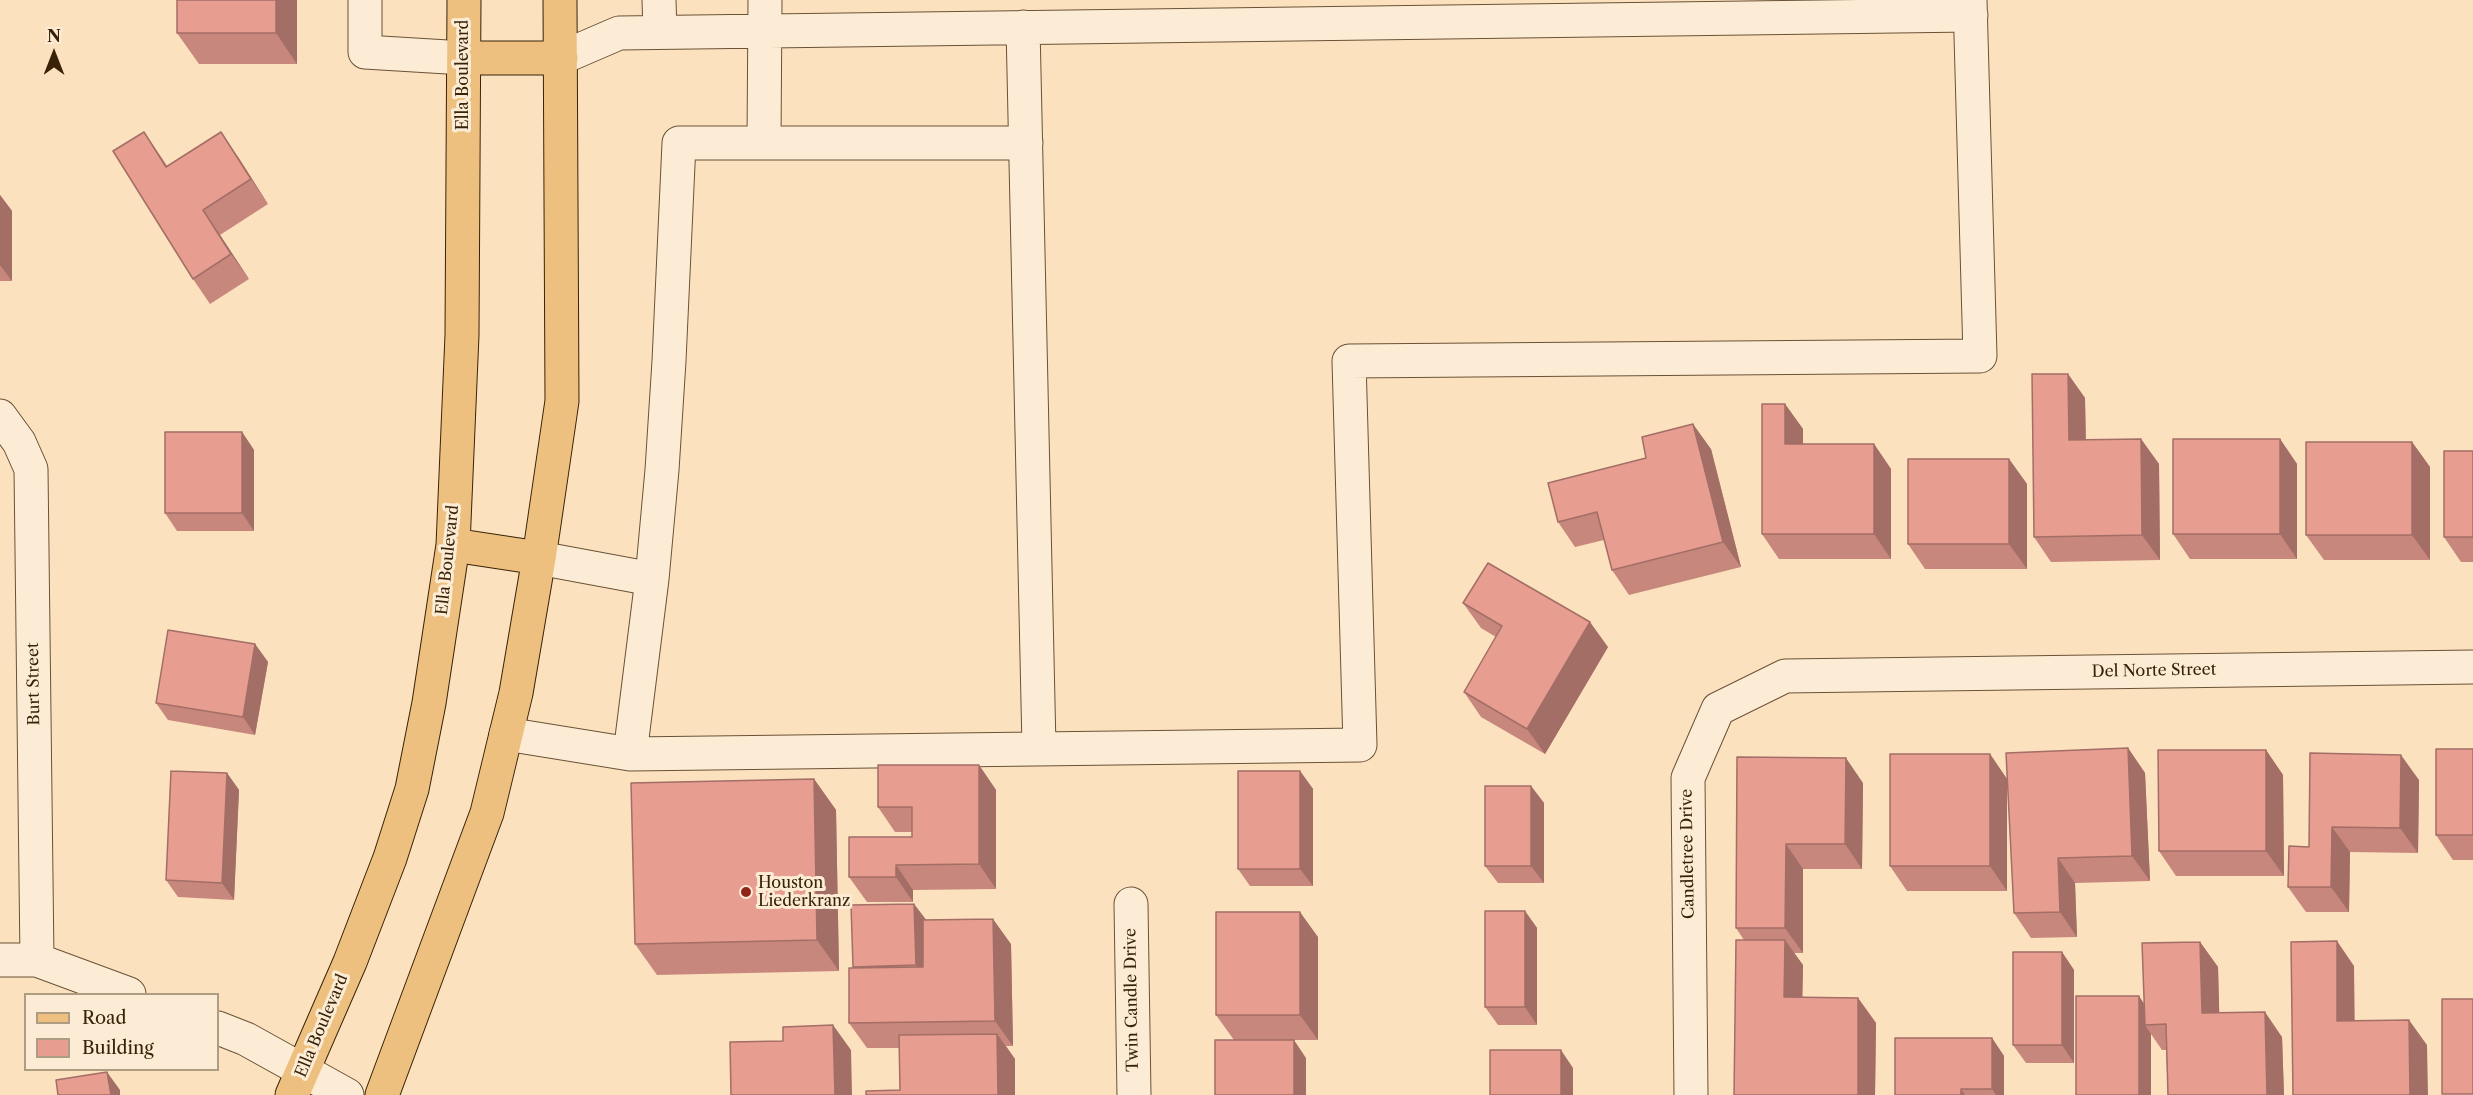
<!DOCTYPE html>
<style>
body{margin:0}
#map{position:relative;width:2473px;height:1095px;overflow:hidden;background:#fce1be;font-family:"Libre Caslon Text",serif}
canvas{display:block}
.legend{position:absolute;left:24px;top:993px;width:195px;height:78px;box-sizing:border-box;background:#fdecd5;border:2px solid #ae9c83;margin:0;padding:8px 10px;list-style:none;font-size:18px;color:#382308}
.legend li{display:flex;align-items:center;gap:12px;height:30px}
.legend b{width:30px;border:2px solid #ae9c83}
.north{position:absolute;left:24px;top:24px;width:60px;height:60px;-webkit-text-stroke:4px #fdecd5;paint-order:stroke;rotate:0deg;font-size:16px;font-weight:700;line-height:24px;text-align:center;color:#382308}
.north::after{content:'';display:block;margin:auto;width:21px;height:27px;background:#382308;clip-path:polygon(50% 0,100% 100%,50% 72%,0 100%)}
</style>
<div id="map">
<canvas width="2473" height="1095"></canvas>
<ul class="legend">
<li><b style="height:8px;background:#eec07f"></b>Road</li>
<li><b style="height:16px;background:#e89d91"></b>Building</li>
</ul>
<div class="north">N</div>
</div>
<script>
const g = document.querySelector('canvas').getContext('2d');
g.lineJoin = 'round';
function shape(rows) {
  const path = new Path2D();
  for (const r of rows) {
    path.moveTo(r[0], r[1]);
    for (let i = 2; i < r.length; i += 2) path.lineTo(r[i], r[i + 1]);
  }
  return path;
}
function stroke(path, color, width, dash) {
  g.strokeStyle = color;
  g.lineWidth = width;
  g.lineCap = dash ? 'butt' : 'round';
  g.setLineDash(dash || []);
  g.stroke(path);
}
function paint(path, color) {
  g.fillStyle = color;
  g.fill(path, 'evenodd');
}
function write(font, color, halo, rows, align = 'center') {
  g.font = font + ' "Libre Caslon Text",serif';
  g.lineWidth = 6;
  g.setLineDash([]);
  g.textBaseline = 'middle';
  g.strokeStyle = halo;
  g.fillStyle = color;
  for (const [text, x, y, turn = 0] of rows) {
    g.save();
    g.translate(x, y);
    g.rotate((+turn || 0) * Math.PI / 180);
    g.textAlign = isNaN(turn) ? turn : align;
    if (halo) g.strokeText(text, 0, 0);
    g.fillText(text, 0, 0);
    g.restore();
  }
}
const minor = shape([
 [365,0,365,52,464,58],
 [659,0,660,32],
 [1023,27,1039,747],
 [561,58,619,33,1971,15],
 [764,143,765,0],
 [0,416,19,442,31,469,37,960],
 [539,558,652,579],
 [506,734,630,754,1360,745,1349,361,1980,356,1970,0],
 [630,754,652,579,662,470,669,361,679,143,1026,143],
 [1131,904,1134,1095],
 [0,960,37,960,129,994],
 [218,1028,246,1039,347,1095],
 [1691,1095,1688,778,1718,709,1785,676,2473,667]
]);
const major = shape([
 [464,58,561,58],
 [453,545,539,558],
 [292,1095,350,962,390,858,412,789,429,703,453,545,462,335,464,0],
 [382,1095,487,813,516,693,539,558,562,401,560,0]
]);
const wall = shape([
 [297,0,297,64,199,64,177,33],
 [161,157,167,166,238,157,268,204,220,235,249,279,210,304,193,279],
 [0,195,12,211,12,281,0,281],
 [2068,374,2085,398,2086,440,2141,439,2159,464,2160,560,2051,562,2034,537],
 [1785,404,1803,429,1803,444,1874,444,1891,469,1891,559,1779,559,1762,534],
 [242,432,254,450,254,531,177,531,165,513],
 [2280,439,2297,464,2297,559,2190,559,2173,534],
 [2412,442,2430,467,2430,560,2324,560,2306,535],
 [1711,449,1741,567,1629,595,1612,570,1604,540,1575,547,1558,522],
 [2473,451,2473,562,2461,562,2444,537],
 [2009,459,2027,484,2027,569,1925,569,1908,544],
 [1463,603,1608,647,1545,754,1481,717,1464,692,1496,637,1481,628],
 [255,644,268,662,255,735,168,720,156,703],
 [2128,748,2145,773,2150,881,2075,883,2077,937,2031,938,2014,913],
 [2473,749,2473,860,2453,860,2436,835],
 [2266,750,2283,775,2284,876,2176,876,2159,851],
 [2310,753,2419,780,2418,853,2350,852,2349,912,2306,912,2288,887,2309,847],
 [1990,754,2007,779,2007,891,1907,891,1890,866],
 [1737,757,1863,783,1862,869,1803,869,1803,953,1794,953,1803,965,1802,997,1858,998,1876,1023,1875,1095,1744,940,1736,928],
 [979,765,996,790,996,889,913,890,913,902,867,902,849,877,912,837,912,832,895,832,878,807],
 [1300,771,1313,789,1313,886,1250,886,1238,869],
 [227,773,239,790,234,900,178,897,166,880],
 [814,779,836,810,839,971,657,975,635,944],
 [1531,786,1544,803,1544,883,1498,883,1485,866],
 [914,904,926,920,1011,944,1013,1046,1006,1046,1015,1059,1015,1095,866,1095,900,1090,899,1048,867,1048,849,1023,854,968,853,967],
 [1525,911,1537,928,1537,1025,1498,1025,1485,1007],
 [1318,937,1318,1040,1234,1040,1216,1015],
 [2200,942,2218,967,2219,1013,2282,1037,2284,1095,2168,1095,2166,1050,2162,1050,2151,1034,2151,1095,2076,1095,2144,1003],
 [2062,952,2074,970,2074,1063,2026,1063,2013,1045],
 [1992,1038,2004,1056,2004,1095,1895,1095]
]);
const shadedWall = shape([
 [276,0,297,0,297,64,276,33],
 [144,132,161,157,183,192,166,167],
 [221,132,238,157,268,204,251,179],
 [0,195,12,211,12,281,0,265],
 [203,210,220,235,249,279,231,254],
 [2068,374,2085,398,2086,465,2069,440],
 [1785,404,1803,429,1803,469,1785,444],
 [1693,424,1711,449,1741,567,1723,542],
 [242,432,254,450,254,531,242,513],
 [2141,439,2159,464,2160,560,2142,535],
 [2280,439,2297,464,2297,559,2280,534],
 [2412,442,2430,467,2430,560,2412,535],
 [1874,444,1891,469,1891,559,1874,534],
 [2009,459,2027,484,2027,569,2009,544],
 [1590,622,1608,647,1545,754,1527,729],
 [255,644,268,662,255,735,243,717],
 [2128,748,2145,773,2150,881,2132,856],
 [2266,750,2283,775,2284,876,2266,851],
 [1990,754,2007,779,2007,891,1990,866],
 [2401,755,2419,780,2418,853,2400,828],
 [1846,758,1863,783,1862,869,1845,844],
 [979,765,996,790,996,889,979,864],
 [1300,771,1313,789,1313,886,1300,869],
 [227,773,239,790,234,900,222,883],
 [814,779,836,810,839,971,817,940],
 [1531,786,1544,803,1544,883,1531,866],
 [2332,827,2350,852,2349,912,2331,887],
 [1786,844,1803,869,1803,953,1785,928],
 [2058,858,2075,883,2077,937,2060,912],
 [896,865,913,890,913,902,896,877],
 [914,904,927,921,928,983,916,965],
 [1525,911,1537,928,1537,1025,1525,1007],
 [1300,912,1318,937,1318,1040,1300,1015],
 [993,919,1011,944,1013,1046,995,1021],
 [1785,940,1803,965,1802,1022,1784,997],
 [2337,941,2354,966,2355,1046,2337,1021],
 [2200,942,2218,967,2220,1038,2202,1013],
 [2062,952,2074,970,2074,1063,2062,1045],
 [2139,996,2151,1014,2145,1025,2151,1034,2151,1095,2139,1095],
 [1858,998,1876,1023,1875,1095,1858,1095],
 [2265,1012,2282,1037,2284,1095,2267,1095],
 [2409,1020,2427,1045,2428,1095,2410,1095],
 [833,1025,851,1050,852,1095,835,1095],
 [997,1034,1015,1059,1015,1095,998,1095],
 [1992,1038,2004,1056,2004,1095,1996,1095,1992,1089],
 [1294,1040,1306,1058,1306,1095,1294,1095],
 [1561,1050,1573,1068,1573,1095,1561,1095],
 [107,1072,120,1090,120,1095,111,1095],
 [1961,1089,1965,1095,1961,1095]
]);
const building = shape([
 [177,0,276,0,276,33,177,33,177,0],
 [144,132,166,167,221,132,251,179,203,210,231,254,193,279,113,151,144,132],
 [2032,374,2068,374,2069,440,2141,439,2142,535,2034,537,2032,374],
 [1762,404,1785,404,1785,444,1874,444,1874,534,1762,534,1762,404],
 [1693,424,1723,542,1612,570,1597,512,1558,522,1548,483,1646,458,1642,437,1693,424],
 [165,432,242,432,242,513,165,513,165,432],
 [2173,439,2280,439,2280,534,2173,534,2173,439],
 [2306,442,2412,442,2412,535,2306,535,2306,442],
 [2444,451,2473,451,2473,537,2444,537,2444,451],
 [1908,459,2009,459,2009,544,1908,544,1908,459],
 [1488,563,1590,622,1527,729,1464,692,1502,626,1463,603,1488,563],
 [168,630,255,644,243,717,156,703,168,630],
 [2128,748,2132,856,2058,858,2060,912,2014,913,2006,753,2128,748],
 [2436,749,2473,749,2473,835,2436,835,2436,749],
 [2158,750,2266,750,2266,851,2159,851,2158,750],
 [2310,753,2401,755,2400,828,2332,827,2331,887,2288,887,2289,846,2309,847,2310,753],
 [1890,754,1990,754,1990,866,1890,866,1890,754],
 [1737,757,1846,758,1845,844,1786,844,1785,928,1736,928,1737,757],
 [878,765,979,765,979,864,896,865,896,877,849,877,849,837,912,837,912,807,878,807,878,765],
 [171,771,227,773,222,883,166,880,171,771],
 [1238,771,1300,771,1300,869,1238,869,1238,771],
 [814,779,817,940,635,944,631,783,814,779],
 [1485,786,1531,786,1531,866,1485,866,1485,786],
 [914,904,916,965,853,967,851,905,914,904],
 [1485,911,1525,911,1525,1007,1485,1007,1485,911],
 [1216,912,1300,912,1300,1015,1216,1015,1216,912],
 [993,919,995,1021,849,1023,849,968,923,967,923,920,993,919],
 [1736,940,1785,940,1784,997,1858,998,1858,1095,1734,1095,1736,940],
 [2337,941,2337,1021,2409,1020,2410,1095,2293,1095,2291,942,2337,941],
 [2200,942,2202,1013,2265,1012,2267,1095,2168,1095,2166,1024,2145,1025,2142,943,2200,942],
 [2013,952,2062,952,2062,1045,2013,1045,2013,952],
 [2076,996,2139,996,2139,1095,2076,1095,2076,996],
 [2442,999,2473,999,2473,1094,2442,1094,2442,999],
 [833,1025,835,1095,731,1095,730,1042,783,1041,783,1027,833,1025],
 [997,1034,998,1095,866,1095,866,1091,900,1090,899,1035,997,1034],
 [1895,1038,1992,1038,1992,1089,1961,1089,1961,1095,1895,1095,1895,1038],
 [1215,1040,1294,1040,1294,1095,1215,1095,1215,1040],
 [1490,1050,1561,1050,1561,1095,1490,1095,1490,1050],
 [107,1072,111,1095,58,1095,56,1080,107,1072]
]);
const markers = [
 [746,892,6,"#8f2418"]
];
const streetNames = [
 ["Ella Boulevard",463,75,-90],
 ["Ella Boulevard",448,560,-84],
 ["Del Norte Street",2154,671,-1],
 ["Burt Street",34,684,-91],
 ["Candletree Drive",1688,854,-91],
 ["Twin Candle Drive",1132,1000,-91],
 ["Ella Boulevard",322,1026,-67]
];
const poiNames = [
 ["Houston",758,883],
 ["Liederkranz",758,901]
];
stroke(minor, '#695236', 35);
stroke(major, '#382308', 35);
stroke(minor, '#fdecd5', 33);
stroke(major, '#eec07f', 33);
paint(wall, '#c8877d');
paint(shadedWall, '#a26e66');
paint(building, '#e89d91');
stroke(building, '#a26e66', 1.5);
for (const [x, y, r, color] of markers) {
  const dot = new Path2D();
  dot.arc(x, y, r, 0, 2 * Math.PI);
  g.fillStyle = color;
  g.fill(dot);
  stroke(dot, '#fdecd5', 2);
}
write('16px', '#382308', '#fdecd5', streetNames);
write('16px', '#382308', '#fdecd5', poiNames, 'left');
</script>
